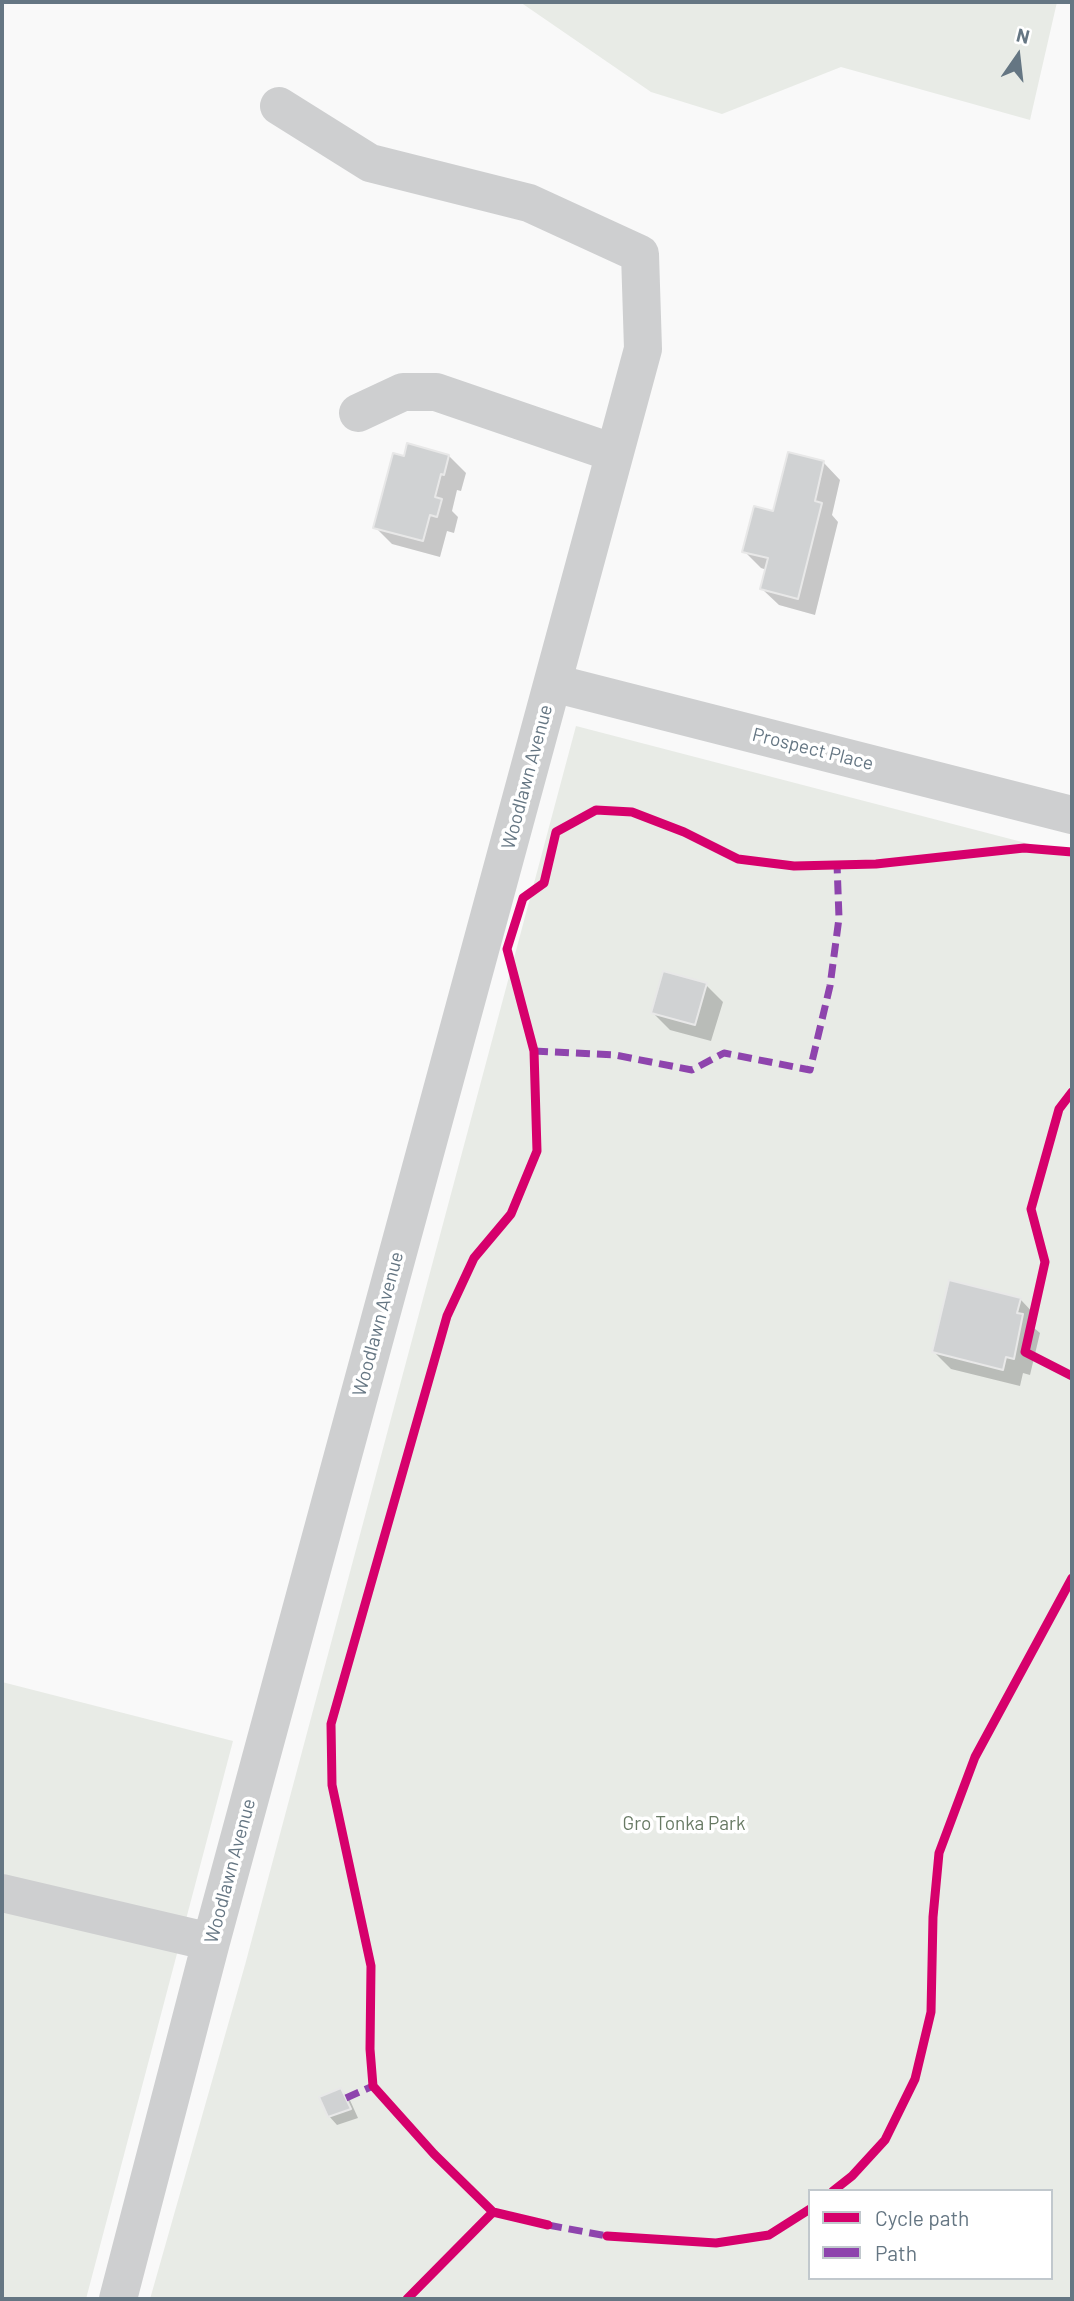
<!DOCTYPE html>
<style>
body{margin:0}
#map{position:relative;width:1074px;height:2301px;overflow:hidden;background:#f9f9f9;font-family:Barlow,sans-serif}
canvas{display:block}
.frame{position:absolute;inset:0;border:4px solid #657683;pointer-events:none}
.legend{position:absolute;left:808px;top:2189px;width:245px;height:91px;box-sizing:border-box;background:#fff;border:2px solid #c1c8cd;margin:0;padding:9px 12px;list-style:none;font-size:21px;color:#657683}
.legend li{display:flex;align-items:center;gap:14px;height:35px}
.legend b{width:35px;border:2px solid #c1c8cd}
.north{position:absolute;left:983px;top:21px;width:70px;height:70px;-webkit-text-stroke:5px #fff;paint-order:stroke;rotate:14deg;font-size:19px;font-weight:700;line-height:28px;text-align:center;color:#657683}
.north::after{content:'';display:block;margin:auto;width:24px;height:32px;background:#657683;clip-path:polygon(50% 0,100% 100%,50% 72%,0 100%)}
</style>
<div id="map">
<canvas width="1074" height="2301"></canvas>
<div class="frame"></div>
<ul class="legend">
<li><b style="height:9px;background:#d6006c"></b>Cycle path</li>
<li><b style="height:9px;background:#8e44ad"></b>Path</li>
</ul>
<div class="north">N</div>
</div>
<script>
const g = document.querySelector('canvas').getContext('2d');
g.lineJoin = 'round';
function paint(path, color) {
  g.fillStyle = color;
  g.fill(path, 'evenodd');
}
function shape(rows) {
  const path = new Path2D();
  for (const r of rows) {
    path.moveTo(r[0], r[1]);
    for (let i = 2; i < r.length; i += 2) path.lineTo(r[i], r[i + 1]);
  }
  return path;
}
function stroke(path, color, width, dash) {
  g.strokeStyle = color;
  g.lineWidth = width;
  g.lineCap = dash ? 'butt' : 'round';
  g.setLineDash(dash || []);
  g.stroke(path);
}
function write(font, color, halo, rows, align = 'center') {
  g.font = font + ' Barlow,sans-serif';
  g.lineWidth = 7;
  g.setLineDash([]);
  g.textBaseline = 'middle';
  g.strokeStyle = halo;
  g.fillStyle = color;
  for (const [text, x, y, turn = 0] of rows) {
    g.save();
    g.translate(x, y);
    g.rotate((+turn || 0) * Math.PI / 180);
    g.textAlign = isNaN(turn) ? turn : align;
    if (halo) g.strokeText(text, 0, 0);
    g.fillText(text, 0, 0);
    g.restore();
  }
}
const green = shape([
 [520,2,1057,2,1030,120,841,67,722,114,651,92],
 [576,726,1072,855,1072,2299,150,2299,245,1965],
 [810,2191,1051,2191,1051,2278,810,2278],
 [2,1682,233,1741,86,2299,2,2299]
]);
const shadow = shape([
 [789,454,824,463,840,480,832,515,838,522,815,615,779,605,762,589,767,570,761,568,744,551,774,513],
 [449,456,466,473,461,491,457,490,452,511,458,517,454,533,447,531,440,557,392,544,375,527,405,459],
 [706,985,723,1002,711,1041,670,1030,653,1013],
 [951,1282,1021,1300,1037,1317,1034,1328,1040,1333,1030,1375,1023,1373,1020,1386,951,1369,934,1352],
 [341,2090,349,2098,358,2118,337,2125,329,2116]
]);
const building = shape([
 [407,443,449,455,444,475,441,474,435,497,442,499,437,517,430,515,423,541,373,528,393,453,404,456,407,443],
 [788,452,824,461,815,501,822,503,798,599,760,589,768,558,742,552,754,506,773,511,788,452],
 [663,971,707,983,695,1025,651,1013,663,971],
 [949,1280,1021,1298,1017,1313,1023,1314,1014,1359,1006,1357,1003,1370,932,1352,949,1280],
 [341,2088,351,2109,328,2117,319,2097,341,2088]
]);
const minor = shape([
 [358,413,403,392,436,392,614,453],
 [553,683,1072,815],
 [2,1893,211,1942],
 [118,2299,211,1942,643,349,640,254,529,203,370,163,279,106]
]);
const quiet = shape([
 [534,1051,615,1055,692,1070,724,1053,810,1070,830,986,839,918,837,864],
 [346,2098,373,2086],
 [548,2225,607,2236]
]);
const cycleway = shape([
 [1072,1092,1059,1109,1031,1209,1045,1262,1025,1352,1072,1376],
 [833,2191,852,2176,885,2140,915,2079,931,2012,933,1917,939,1853,975,1757,1072,1578],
 [548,2225,493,2212,434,2154,373,2086,370,2049,371,1966,332,1785,331,1724,447,1316,474,1258,511,1214,537,1151,534,1051,507,949,523,898,544,883,556,832,596,810,632,812,684,832,738,859,794,866,876,864,1024,848,1072,852],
 [607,2236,716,2243,769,2235,810,2209],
 [407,2299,493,2212]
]);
const streetNames = [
 ["Prospect Place",813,749,14],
 ["Woodlawn Avenue",527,777,-75],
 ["Woodlawn Avenue",378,1324,-75],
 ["Woodlawn Avenue",230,1871,-75]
];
const parkNames = [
 ["Gro Tonka Park",684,1824]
];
paint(green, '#e8ebe6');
paint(shadow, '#0003');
paint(building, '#d0d2d3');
stroke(building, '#e8e8e8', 2);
stroke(minor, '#cecfd0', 38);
stroke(quiet, '#8e44ad', 7, [14, 7]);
stroke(cycleway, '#d6006c', 9);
write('19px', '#657683', '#fff', streetNames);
write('19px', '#687a64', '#fff', parkNames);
</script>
